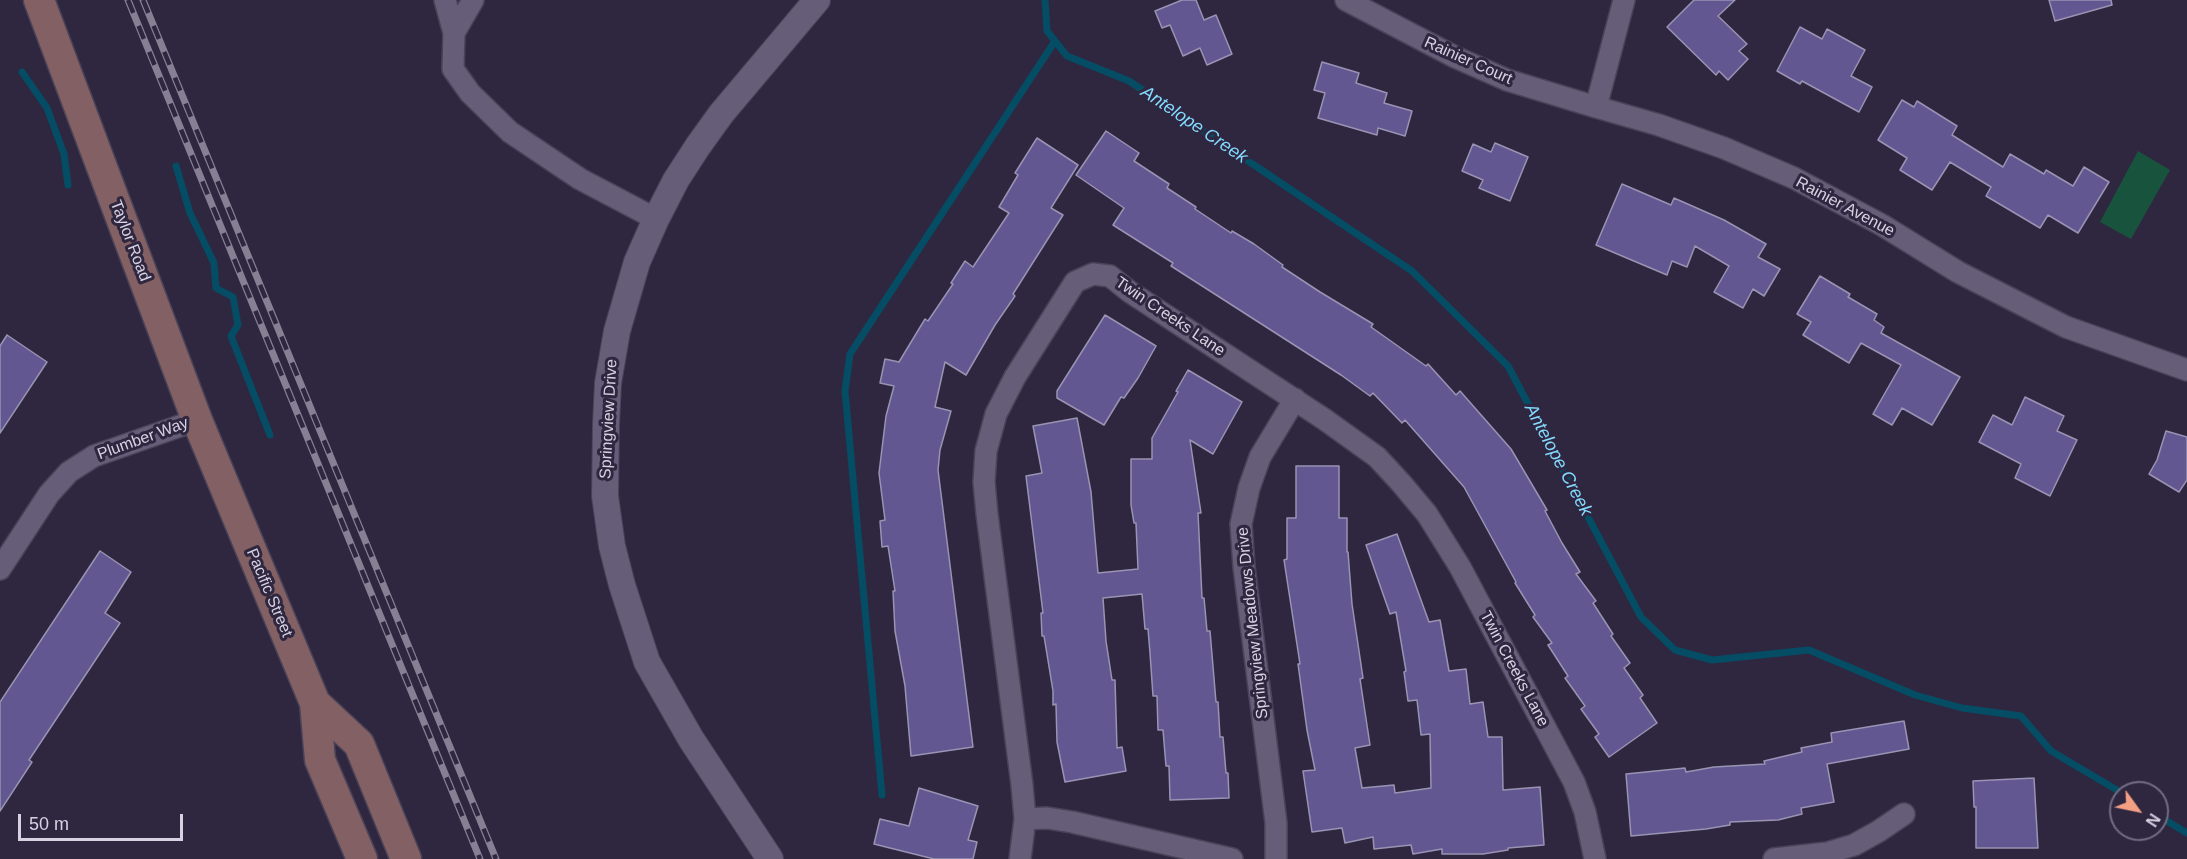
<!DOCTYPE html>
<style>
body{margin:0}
#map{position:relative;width:2187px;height:859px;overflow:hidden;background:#2f2740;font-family:Helvetica,sans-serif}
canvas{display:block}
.north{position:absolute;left:2109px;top:781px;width:60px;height:60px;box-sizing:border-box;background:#2f2740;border:2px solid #726b81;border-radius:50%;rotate:123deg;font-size:16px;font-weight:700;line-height:24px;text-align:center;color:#d7d2e2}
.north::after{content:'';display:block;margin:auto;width:21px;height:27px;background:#f39f83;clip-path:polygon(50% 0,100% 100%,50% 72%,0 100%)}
.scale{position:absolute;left:18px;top:814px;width:165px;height:27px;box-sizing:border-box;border:3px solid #d7d2e2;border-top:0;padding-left:8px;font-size:18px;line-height:21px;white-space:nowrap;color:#d7d2e2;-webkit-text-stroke:4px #2f2740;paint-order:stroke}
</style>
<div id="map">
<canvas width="2187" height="859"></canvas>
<div class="north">N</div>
<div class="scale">50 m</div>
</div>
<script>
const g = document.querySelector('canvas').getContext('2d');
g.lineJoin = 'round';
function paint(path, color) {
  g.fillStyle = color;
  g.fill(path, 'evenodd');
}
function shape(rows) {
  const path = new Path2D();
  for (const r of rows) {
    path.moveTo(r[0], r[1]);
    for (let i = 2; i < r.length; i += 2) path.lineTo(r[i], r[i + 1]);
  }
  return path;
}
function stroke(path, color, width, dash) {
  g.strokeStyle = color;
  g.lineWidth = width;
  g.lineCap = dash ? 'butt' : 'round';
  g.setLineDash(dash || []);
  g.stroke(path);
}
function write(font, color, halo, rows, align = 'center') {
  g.font = font + ' Helvetica,sans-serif';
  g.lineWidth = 6;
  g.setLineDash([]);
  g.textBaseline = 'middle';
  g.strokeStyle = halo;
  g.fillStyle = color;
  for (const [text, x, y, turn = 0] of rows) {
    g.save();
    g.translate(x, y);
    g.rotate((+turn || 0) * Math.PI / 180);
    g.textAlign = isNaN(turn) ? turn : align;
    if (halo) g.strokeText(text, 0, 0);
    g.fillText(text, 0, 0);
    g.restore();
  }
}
const green = shape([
 [2138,151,2170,170,2131,239,2100,222]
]);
const stream = shape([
 [1045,0,1047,31,1067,56,1129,81,1412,271,1508,366,1641,617,1675,650,1712,660,1809,650,1915,695,1962,708,2021,716,2051,751,2122,793],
 [22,72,47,108,64,154,68,185],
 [176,166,190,213,214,263,216,288,233,297,238,325,231,336,270,435],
 [882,795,845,391,850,354,1055,41],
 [2157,815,2187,833]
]);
const building = shape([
 [1182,0,1196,0,1204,20,1216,15,1232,54,1207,65,1200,48,1183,56,1170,25,1162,28,1155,11,1182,0],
 [1694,0,1735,0,1718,16,1747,44,1739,51,1748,59,1728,80,1719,71,1716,75,1667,27,1694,0],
 [2049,0,2111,0,2112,5,2055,21,2049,0],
 [1800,27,1822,39,1827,29,1865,50,1851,76,1872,87,1859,112,1802,81,1800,84,1777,71,1800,27],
 [1322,62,1359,73,1356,83,1387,93,1384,103,1412,111,1405,136,1378,128,1377,135,1318,118,1325,93,1314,90,1322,62],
 [1902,100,1914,107,1917,101,1957,126,1952,135,2003,167,2010,154,2044,174,2046,170,2073,186,2084,167,2109,182,2078,233,2048,215,2040,228,1986,196,1991,187,1950,162,1932,190,1900,170,1907,158,1878,140,1902,100],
 [1106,131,1139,153,1134,161,1169,184,1167,188,1196,207,1195,209,1231,233,1232,231,1254,244,1283,265,1282,267,1320,292,1373,324,1371,327,1426,366,1428,364,1456,395,1460,391,1511,449,1547,510,1545,511,1562,543,1580,572,1576,574,1596,601,1593,603,1613,634,1611,636,1630,663,1624,668,1643,695,1640,698,1657,723,1609,757,1595,737,1599,734,1581,709,1585,706,1565,678,1568,676,1548,645,1552,643,1533,617,1535,615,1515,583,1516,582,1464,487,1405,420,1402,423,1373,393,1370,396,1341,375,1171,266,1173,263,1113,225,1124,208,1076,175,1106,131],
 [1037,138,1078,165,1051,208,1063,215,1013,294,1015,296,995,325,966,375,945,362,935,407,951,411,940,450,938,470,973,747,911,756,905,686,895,631,893,591,895,591,888,546,882,547,880,521,885,520,879,473,886,416,894,386,880,383,885,359,899,362,925,319,928,321,953,284,951,283,965,261,973,267,1009,213,999,207,1018,175,1015,173,1037,138],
 [1495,143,1528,157,1510,201,1479,188,1483,180,1462,171,1473,144,1491,152,1495,143],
 [1622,184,1671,205,1674,198,1724,220,1766,244,1758,257,1780,269,1764,296,1753,289,1743,308,1714,292,1729,266,1695,246,1687,267,1672,261,1667,275,1596,245,1622,184],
 [1820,276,1850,294,1848,297,1877,314,1874,320,1884,327,1881,333,1960,377,1932,425,1902,408,1892,425,1873,414,1901,365,1861,343,1849,363,1803,335,1811,322,1797,314,1820,276],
 [1105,315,1156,346,1138,378,1124,398,1121,397,1104,425,1057,398,1057,391,1105,315],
 [7,335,47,362,0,433,0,346,7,335],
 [1188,370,1242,402,1213,454,1190,440,1201,513,1198,513,1202,598,1204,598,1207,631,1210,631,1216,702,1218,702,1220,737,1223,737,1226,773,1228,773,1229,798,1170,800,1169,766,1166,766,1163,730,1158,730,1157,696,1153,696,1150,653,1148,629,1145,629,1142,594,1103,598,1106,641,1112,680,1115,680,1117,748,1122,747,1126,771,1065,782,1057,742,1056,704,1053,705,1053,691,1044,636,1042,636,1041,613,1043,613,1026,476,1042,473,1033,426,1077,418,1091,492,1098,573,1138,569,1136,523,1134,523,1131,505,1131,459,1152,459,1152,438,1178,392,1176,391,1188,370],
 [2025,397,2064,416,2057,431,2077,440,2050,496,2015,478,2021,464,1979,442,1993,415,2012,425,2025,397],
 [2166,431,2187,437,2187,480,2179,492,2149,474,2157,460,2166,431],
 [1296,466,1339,466,1339,518,1347,518,1347,552,1348,552,1352,604,1363,678,1360,679,1370,745,1355,748,1362,788,1394,785,1395,793,1431,788,1430,734,1421,735,1417,700,1408,701,1404,672,1406,671,1396,612,1390,614,1366,545,1397,534,1429,622,1440,620,1449,671,1466,669,1470,704,1483,702,1488,737,1502,737,1503,790,1540,787,1544,845,1508,848,1508,850,1483,854,1442,854,1442,849,1413,854,1411,845,1374,849,1373,837,1345,843,1342,828,1312,832,1303,771,1315,770,1307,730,1298,664,1300,664,1284,560,1287,559,1287,518,1296,518,1296,466],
 [100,551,131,572,105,613,120,623,29,760,32,762,0,811,0,702,100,551],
 [1904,721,1909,749,1827,764,1834,802,1801,808,1802,814,1778,820,1730,822,1730,825,1706,829,1631,836,1626,774,1685,768,1686,772,1714,767,1765,764,1764,761,1802,752,1801,748,1832,742,1831,733,1904,721],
 [2034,778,2038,848,1976,848,1976,807,1974,807,1973,781,2034,778],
 [919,788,978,806,968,840,977,842,973,859,934,859,874,844,880,819,909,826,919,788]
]);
const minor = shape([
 [445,0,454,33,453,69,470,93,510,132,580,179,656,219],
 [1346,0,1455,57,1507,80,1596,107],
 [1624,0,1596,107,1659,125,1724,148,1794,178,1882,225,1958,272,2066,327,2187,370],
 [454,33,473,0],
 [0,569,49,494,69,472,94,456,197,420],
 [1025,819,1047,818,1072,822,1232,859],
 [1020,859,1025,819,1022,785,987,514,984,482,986,451,996,414,1015,377,1075,282,1093,274,1110,276,1130,292,1324,419,1377,457,1401,483,1427,514,1460,567,1574,782,1585,812,1595,859],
 [1276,859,1276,823,1244,567,1241,524,1249,488,1260,457,1295,399],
 [1774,859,1827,853,1854,845,1879,831,1904,814]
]);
const tertiary = shape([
 [770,859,691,739,647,662,622,585,612,546,605,496,606,424,608,383,617,331,637,262,656,219,676,180,698,146,721,114,817,0]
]);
const secondary = shape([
 [39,0,197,420,315,703,320,760,362,859],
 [315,703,359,744,406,859]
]);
const rail = shape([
 [128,0,480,859],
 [143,0,496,859]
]);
const streetNames = [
 ["Rainier Court",1468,61,24],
 ["Rainier Avenue",1845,207,28],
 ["Taylor Road",130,241,69],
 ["Twin Creeks Lane",1170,317,34],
 ["Springview Drive",609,419,-87],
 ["Plumber Way",143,439,-20],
 ["Pacific Street",269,593,67],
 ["Springview Meadows Drive",1253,623,-96],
 ["Twin Creeks Lane",1514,669,62]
];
const waterNames = [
 ["Antelope Creek",1194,125,34],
 ["Antelope Creek",1558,460,62]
];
paint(green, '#18543d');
stroke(stream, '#044d64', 7);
paint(building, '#635791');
stroke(building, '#9994b3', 1.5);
stroke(minor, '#4a4257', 24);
stroke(tertiary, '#4a4257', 28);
stroke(secondary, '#4a4257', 33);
stroke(minor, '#665d79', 21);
stroke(tertiary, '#665d79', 26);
stroke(secondary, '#826063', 30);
stroke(rail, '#878095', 7);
stroke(rail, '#2f2740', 4.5, [14]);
write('16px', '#d7d2e2', '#2f2740', streetNames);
write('italic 18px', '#83dafe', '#2f2740', waterNames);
</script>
